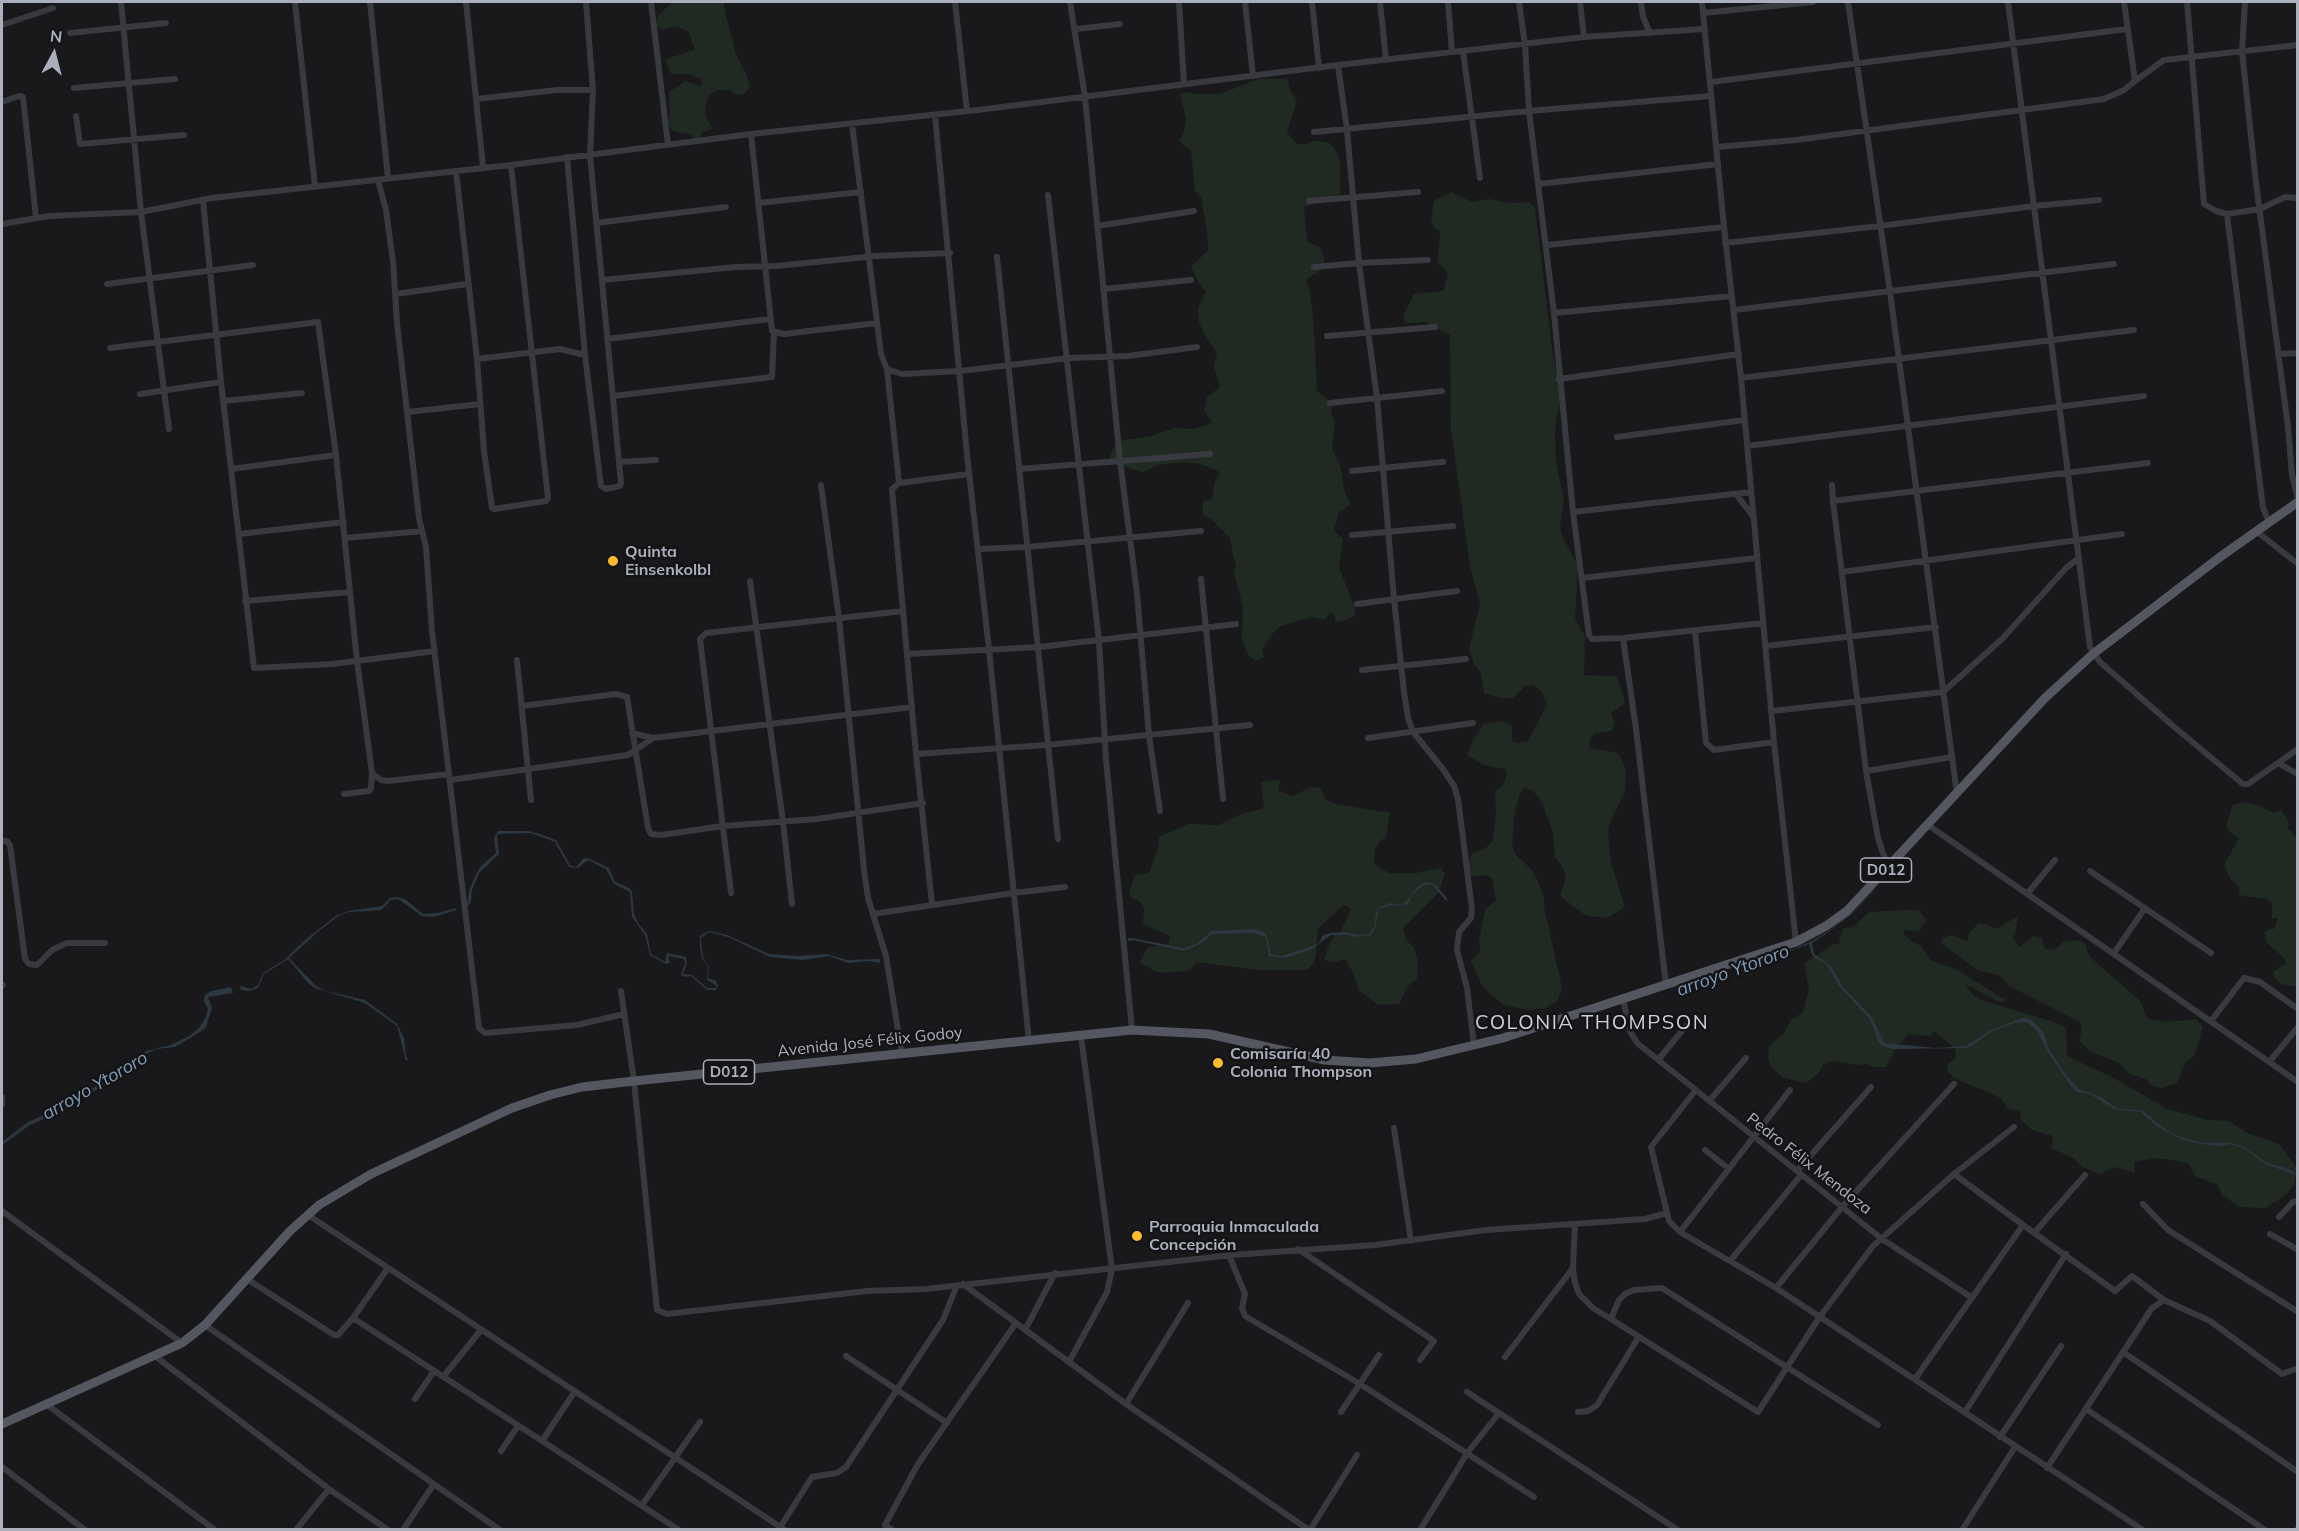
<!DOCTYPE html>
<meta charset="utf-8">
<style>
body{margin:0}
#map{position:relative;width:2299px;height:1531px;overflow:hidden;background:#19191b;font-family:Mulish,sans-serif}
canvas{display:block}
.frame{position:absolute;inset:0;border:3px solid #aaafbb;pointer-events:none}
.north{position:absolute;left:24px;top:24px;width:60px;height:60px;-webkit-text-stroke:4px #141416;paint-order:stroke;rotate:7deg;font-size:16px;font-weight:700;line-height:24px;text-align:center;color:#aaafbb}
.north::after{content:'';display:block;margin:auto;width:21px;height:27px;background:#aaafbb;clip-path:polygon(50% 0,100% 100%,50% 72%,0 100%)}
</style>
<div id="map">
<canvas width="2299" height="1531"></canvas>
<div class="frame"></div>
<div class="north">N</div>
</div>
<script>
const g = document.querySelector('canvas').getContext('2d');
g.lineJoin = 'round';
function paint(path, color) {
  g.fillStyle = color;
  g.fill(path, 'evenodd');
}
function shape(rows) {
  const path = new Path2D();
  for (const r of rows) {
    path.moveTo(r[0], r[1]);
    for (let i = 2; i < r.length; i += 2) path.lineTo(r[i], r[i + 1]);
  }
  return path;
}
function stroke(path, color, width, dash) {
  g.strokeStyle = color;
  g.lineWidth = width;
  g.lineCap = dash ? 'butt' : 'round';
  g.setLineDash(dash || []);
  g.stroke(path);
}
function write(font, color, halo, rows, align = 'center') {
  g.font = font + ' Mulish,sans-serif';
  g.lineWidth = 5;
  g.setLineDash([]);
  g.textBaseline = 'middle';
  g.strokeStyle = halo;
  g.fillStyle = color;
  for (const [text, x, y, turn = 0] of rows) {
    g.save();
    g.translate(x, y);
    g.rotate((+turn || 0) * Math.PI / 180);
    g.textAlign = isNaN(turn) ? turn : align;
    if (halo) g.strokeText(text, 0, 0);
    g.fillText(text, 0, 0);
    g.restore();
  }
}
const green = shape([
 [672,2,724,2,725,12,736,55,746,73,750,87,743,95,733,93,732,90,718,90,709,94,706,104,705,115,713,129,703,132,697,140,689,134,673,131,667,123,670,118,669,92,685,81,701,86,702,80,689,74,671,74,665,59,695,50,689,32,675,26,663,30,656,26,658,16],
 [1258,79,1288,79,1290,90,1297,100,1287,132,1296,144,1307,144,1312,141,1320,141,1330,143,1338,155,1340,162,1340,195,1304,207,1307,241,1320,248,1325,261,1322,269,1307,279,1306,282,1310,291,1314,328,1317,391,1332,403,1331,412,1335,423,1332,449,1340,465,1345,493,1351,504,1339,512,1334,530,1343,539,1339,567,1355,609,1354,616,1345,620,1335,622,1335,616,1330,612,1325,620,1312,617,1281,626,1272,634,1262,650,1264,657,1256,661,1248,655,1242,640,1243,607,1233,570,1236,568,1230,538,1211,519,1203,515,1203,501,1212,500,1214,484,1220,472,1201,464,1181,462,1158,465,1143,472,1110,463,1110,454,1118,441,1152,436,1174,428,1194,429,1213,423,1204,411,1207,397,1220,387,1214,367,1217,353,1203,332,1199,322,1198,308,1206,292,1198,281,1191,266,1208,251,1207,231,1201,198,1195,191,1191,151,1179,141,1183,134,1186,119,1180,94,1186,92,1197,94,1220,94],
 [1451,192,1472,202,1489,199,1511,203,1529,202,1535,208,1553,356,1563,398,1557,413,1555,433,1556,463,1564,499,1560,527,1562,536,1578,566,1575,618,1585,636,1584,675,1617,676,1625,703,1611,713,1615,723,1611,731,1594,733,1589,742,1590,748,1618,753,1626,769,1625,791,1609,825,1608,832,1611,862,1625,907,1607,918,1596,917,1585,915,1560,896,1566,878,1564,869,1555,857,1553,833,1542,802,1534,792,1525,787,1519,796,1515,812,1512,844,1515,854,1531,869,1537,879,1544,898,1544,907,1562,988,1557,1001,1546,1008,1528,1010,1504,1005,1488,992,1481,984,1471,961,1480,951,1479,940,1485,910,1496,900,1492,879,1487,875,1476,877,1465,873,1467,863,1472,854,1487,847,1493,840,1496,813,1495,791,1503,785,1507,775,1506,769,1484,765,1467,755,1474,739,1484,724,1503,721,1512,726,1512,741,1517,743,1528,741,1547,705,1541,691,1533,685,1525,686,1513,698,1501,698,1484,693,1481,673,1474,664,1469,649,1480,604,1470,566,1451,430,1450,335,1425,322,1405,323,1403,316,1414,294,1442,291,1444,289,1448,274,1444,268,1439,265,1437,260,1441,230,1435,229,1431,222,1434,201],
 [1280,780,1278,791,1293,796,1311,787,1321,788,1325,799,1335,804,1390,813,1386,837,1380,841,1375,849,1374,864,1389,873,1416,873,1441,868,1445,874,1438,893,1403,928,1406,940,1414,947,1418,961,1417,979,1407,987,1399,1004,1378,1005,1359,990,1352,971,1345,959,1334,962,1324,960,1329,945,1335,934,1339,934,1351,909,1344,905,1318,928,1316,954,1314,963,1307,970,1258,970,1197,962,1190,970,1167,973,1156,972,1140,962,1147,948,1168,944,1170,936,1143,924,1144,910,1141,902,1132,898,1129,894,1135,875,1149,873,1158,848,1159,837,1188,824,1219,825,1241,814,1264,808,1261,782],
 [2243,802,2257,805,2274,813,2281,810,2289,822,2288,828,2297,838,2297,987,2281,984,2273,976,2274,971,2286,964,2283,957,2266,942,2265,932,2270,929,2274,929,2278,918,2272,918,2272,903,2266,899,2239,895,2239,887,2230,878,2224,865,2239,838,2227,830,2227,822,2233,805],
 [1909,910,1920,911,1926,920,1919,931,1904,930,1904,934,1911,941,1921,946,1931,960,1957,970,2006,1000,2001,1003,1965,984,1974,996,1982,1000,2057,1023,2066,1028,2067,1055,2073,1059,2114,1078,2167,1109,2208,1120,2229,1121,2247,1133,2279,1144,2297,1168,2294,1184,2288,1193,2266,1208,2239,1207,2221,1194,2218,1185,2195,1176,2189,1164,2179,1161,2155,1158,2134,1162,2135,1173,2114,1167,2100,1174,2083,1167,2073,1158,2051,1148,2053,1136,2032,1130,2021,1120,2020,1111,2007,1108,2001,1098,1954,1078,1947,1071,1948,1064,1956,1057,1955,1049,1934,1031,1930,1036,1909,1034,1897,1046,1886,1067,1871,1067,1866,1063,1859,1065,1832,1061,1823,1065,1818,1074,1806,1083,1782,1077,1771,1067,1768,1058,1769,1046,1784,1033,1790,1021,1803,1012,1809,989,1804,964,1833,944,1840,944,1839,941,1843,929,1853,927,1869,912],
 [2018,916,2015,935,2012,937,2020,947,2033,936,2042,938,2044,948,2050,950,2055,949,2063,942,2079,940,2085,944,2089,956,2140,1001,2148,1019,2167,1022,2196,1019,2203,1027,2194,1056,2185,1063,2177,1083,2162,1088,2153,1086,2146,1079,2129,1074,2118,1062,2091,1052,2079,1041,2082,1028,2080,1022,2007,985,2001,976,1977,970,1941,943,1943,938,1952,935,1968,941,1969,934,1978,923,1987,924,1996,929]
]);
const water = shape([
 [498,831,528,831,540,834,556,840,570,865,576,867,583,859,588,858,609,868,615,882,629,888,632,892,634,914,638,923,647,934,651,954,665,962,667,953,686,957,687,963,683,974,692,975,707,988,716,988,717,986,707,980,708,965,702,959,700,947,700,936,704,933,709,931,727,935,769,954,797,956,827,954,847,960,880,959,880,963,868,961,848,963,829,956,803,960,770,957,728,937,709,932,701,938,703,958,709,966,708,978,716,981,718,986,716,990,707,990,691,976,684,977,681,974,685,963,684,959,668,956,670,963,666,964,650,955,645,935,632,917,630,892,614,884,606,869,588,860,578,868,569,867,555,842,531,833,497,834,499,854,479,873,472,890,471,902,467,907,469,891,475,876,481,866,496,853,494,838],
 [1425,882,1435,884,1447,898,1446,901,1433,885,1423,885,1411,896,1408,904,1401,906,1392,905,1379,909,1375,928,1371,935,1356,937,1348,935,1331,935,1310,950,1285,958,1269,956,1266,937,1254,933,1212,934,1202,943,1184,951,1133,940,1128,941,1128,938,1132,938,1183,948,1196,944,1212,931,1253,929,1264,932,1267,936,1271,954,1282,956,1307,948,1319,943,1322,936,1330,933,1344,932,1359,935,1369,934,1374,927,1376,913,1379,908,1389,903,1401,905,1405,903,1418,886],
 [1874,889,1875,889,1853,913,1830,931,1812,943,1814,954,1831,966,1843,987,1872,1017,1884,1043,1936,1048,1966,1046,1989,1031,2022,1018,2030,1019,2043,1031,2049,1049,2063,1071,2079,1089,2101,1097,2116,1108,2143,1111,2161,1126,2175,1135,2202,1143,2232,1143,2242,1146,2267,1163,2289,1169,2297,1175,2267,1165,2241,1147,2230,1144,2221,1146,2200,1144,2181,1139,2158,1127,2141,1112,2114,1109,2090,1094,2077,1092,2071,1086,2048,1053,2037,1031,2027,1022,2015,1023,1992,1031,1972,1046,1965,1048,1893,1049,1882,1046,1878,1041,1870,1019,1839,986,1827,965,1815,958,1811,953,1809,944,1778,956,1812,941,1830,930,1852,913],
 [396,897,405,899,423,914,438,913,456,908,457,910,433,917,422,916,398,899,391,900,381,910,350,912,340,915,320,930,289,958,316,986,326,991,365,1000,397,1024,404,1038,406,1056,408,1059,406,1061,397,1026,365,1003,315,988,309,984,288,959,264,974,258,988,250,991,241,990,240,986,251,989,258,985,263,973,284,960,305,940,337,915,349,911,382,906,390,898],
 [231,987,233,993,208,997,212,1008,210,1014,206,1027,200,1032,175,1047,156,1049,146,1054,95,1091,81,1095,71,1107,30,1125,2,1145,2,1142,28,1122,71,1103,78,1094,95,1087,128,1061,146,1051,171,1045,189,1036,199,1028,206,1017,208,1008,204,1002,205,995,211,991]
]);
const stream = shape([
 [1766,962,1779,957]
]);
const minor = shape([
 [121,2,141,212,169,429],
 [295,2,315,187],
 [370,2,388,178],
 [466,2,483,167],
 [651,2,668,145],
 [955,2,967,111],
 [1070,2,1085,97,1120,461,1137,593,1149,735,1160,811],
 [1179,2,1184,84],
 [1245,2,1253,76],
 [1312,2,1319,68],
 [1380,2,1386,60],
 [1448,2,1452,52],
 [1519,2,1525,45,1529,111,1554,313,1573,512,1589,635,1592,639,1623,638,1763,623],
 [1580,2,1584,37],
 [1641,2,1643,17,1650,33],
 [1702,2,1724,227,1741,378,1774,742,1796,942],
 [1848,2,1890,292,1957,794],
 [2008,2,2090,647,2100,662,2172,725,2243,784,2248,784,2298,749],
 [2187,2,2204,204,2216,211,2227,214,2260,209,2285,197,2298,198],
 [2245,2,2242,51,2256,183,2288,427,2292,475,2298,499],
 [1703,13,1813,2],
 [2,25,53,8],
 [1076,29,1120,24],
 [70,33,166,23],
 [1463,51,1480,178],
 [1338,65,1347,130,1359,263,1377,398,1394,599,1404,692,1408,718,1413,732,1443,769,1454,786,1458,799,1472,909,1471,918,1459,932,1457,950,1467,988,1474,1045],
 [2135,81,2164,60,2298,45],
 [1711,82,2127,29],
 [74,88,175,79],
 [476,99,557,90,593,90],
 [2,102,19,96,23,97,36,218],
 [935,115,967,455,989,649,1029,1041],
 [76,116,80,144,184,135],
 [852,124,881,354,887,369,902,374,960,371,1069,358,1128,356,1197,347],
 [1314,132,1529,111,1711,96],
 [751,134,772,331,784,334,877,323],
 [1717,147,1796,140,2104,99,2124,90,2135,81,2124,2],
 [567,157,585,355,601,486,606,489,620,486,621,483,590,155,593,90,586,2],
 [456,171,477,359,484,451,492,508,494,509,546,501,548,498,511,165],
 [378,180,386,210,393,262,397,323,419,518,426,547,432,631,479,1028,485,1033,577,1025,624,1014],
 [1538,184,1718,164],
 [1048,195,1099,641,1106,759,1132,1030],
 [203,200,221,382,254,668,333,664,435,651],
 [1309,201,1418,192],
 [758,203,861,192],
 [2227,214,2263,508,2269,522],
 [596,223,726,207],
 [2,224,49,216,141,212,212,198,511,165,751,134,978,110,1338,65,1584,37,1704,29],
 [1097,226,1194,211],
 [1725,243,1880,226,2034,206,2099,200],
 [1547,245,1724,227],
 [997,257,1058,839],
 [1314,267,1359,263,1428,260],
 [602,280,736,267,776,266,876,256,950,253],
 [107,284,253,265],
 [1103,289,1191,280],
 [396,294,467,284],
 [1734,310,2114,264],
 [1554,313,1732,296],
 [1327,336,1435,327],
 [607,339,770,319],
 [110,348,318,322,336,455,350,592],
 [2278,354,2298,353],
 [477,359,560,349,585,355],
 [887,369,899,483],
 [1741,378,2134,330],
 [1559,379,1739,354],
 [140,394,221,382],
 [613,396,772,377,774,332],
 [223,401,302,393],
 [1330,403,1442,391],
 [408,412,480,404],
 [1617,437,1744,420],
 [1747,446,2144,396],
 [619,462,656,460],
 [231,469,336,455],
 [1019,469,1210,454],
 [1352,471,1443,462],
 [821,485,839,618,864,870,868,898,886,956,902,1055],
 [1832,485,1833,501,2148,463],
 [1736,494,1752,515],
 [1833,501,1866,771,1878,838,1884,856,1890,866],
 [1573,512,1751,492],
 [2256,531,2298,564],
 [239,534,344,522],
 [1352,535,1453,526],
 [345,538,422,531],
 [979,549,1027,547,1201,531],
 [1842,572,2122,534],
 [1582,578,1756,558],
 [1201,579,1223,799],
 [750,581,783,822,792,904],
 [245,601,350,592,357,661,372,773,381,780,388,781,449,774],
 [1357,604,1457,591],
 [1695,631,1706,743,1714,750,1774,742],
 [1623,638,1636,729,1666,985],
 [1765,646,1936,627],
 [908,654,1039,647,1236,624],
 [517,660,531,800],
 [1362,670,1466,659],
 [522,706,616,694,627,697,648,828,651,834,661,835,723,826,817,819,923,803],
 [1772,711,1943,692,2003,638,2066,568,2079,558],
 [632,733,653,738],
 [1368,738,1473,723],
 [916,754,1046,745,1250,725],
 [2278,763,2298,774],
 [1866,771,1952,757],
 [450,780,628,755,653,738,912,707],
 [344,794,369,791,371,788,372,773],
 [1928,825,2298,1082],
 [2,841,7,841,10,845,25,959,29,964,37,965,52,950,67,943,105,943],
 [2090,871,2211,953],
 [731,893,700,639,706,633,903,611],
 [2027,894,2055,860],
 [932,904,916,754,892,489,899,483,969,474],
 [873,914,1013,893,1065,887],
 [2114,953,2145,908],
 [2,986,3,985],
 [621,991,634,1081,657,1310,667,1314,867,1291,926,1289,1232,1255,1375,1245,1486,1230,1645,1219,1667,1213],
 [1623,999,1630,1031,1637,1043,1882,1239,1971,1297],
 [2211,1021,2244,978,2260,982,2298,1009],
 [1658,1060,1686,1026],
 [2269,1062,2298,1027],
 [1695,1091,1651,1147,1669,1221,1680,1232,1776,1288,2143,1530],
 [2,1097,2,1105],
 [1709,1101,1746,1058],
 [1394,1128,1411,1241],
 [1705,1150,1729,1169],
 [1797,1171,1871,1087],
 [1954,1174,2023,1225,2115,1291,2132,1276,2164,1300,2210,1321,2282,1374,2298,1368],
 [2143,1204,2168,1230,2298,1312],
 [2,1211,182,1343],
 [308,1215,785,1530],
 [2279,1217,2293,1202,2298,1201],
 [1575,1224,1573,1268,1575,1283,1579,1294,1593,1308,1611,1319,1619,1300,1625,1294,1634,1290,1662,1288,1878,1425],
 [1680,1232,1790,1090],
 [2034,1233,2085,1175],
 [2270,1234,2298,1250],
 [1298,1249,1434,1341,1420,1360],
 [1229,1255,1245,1294,1242,1308,1245,1316,1360,1384,1534,1497],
 [1730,1261,1801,1175],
 [247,1279,334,1335,338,1335,353,1318,679,1530],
 [963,1284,1126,1404,1309,1530],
 [1776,1288,1842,1207,1954,1084],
 [353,1318,388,1268],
 [1611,1319,1758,1412,1819,1318,1873,1246,1954,1174,2014,1127],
 [205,1325,500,1530],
 [1025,1330,1055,1273],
 [2123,1352,2298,1472],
 [155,1356,329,1489,388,1530],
 [846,1356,947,1423],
 [1505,1357,1573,1268],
 [1069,1362,1107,1292,1112,1269,1081,1036],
 [443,1377,481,1330],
 [1915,1379,2023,1225],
 [1467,1392,1678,1530],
 [415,1399,434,1371],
 [46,1404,215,1530],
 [1126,1404,1188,1303],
 [2086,1409,2265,1530],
 [1341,1412,1379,1355],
 [1578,1412,1588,1411,1597,1405,1638,1338],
 [1965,1412,2066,1254],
 [2000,1437,2061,1346],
 [542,1441,575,1391],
 [501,1451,518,1426],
 [2,1467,85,1530],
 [2047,1468,2152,1308,2164,1300],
 [642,1505,700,1422],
 [779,1529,812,1477,837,1473,846,1467,943,1320,957,1285],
 [296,1530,329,1489],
 [403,1530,434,1484],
 [892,1530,885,1525,918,1464,1016,1323],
 [1310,1530,1357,1455],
 [1420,1530,1468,1452,1499,1413],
 [1962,1530,2015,1447],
 [2297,1530,2298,1528]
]);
const primary = shape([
 [2,1424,182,1343,205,1325,290,1231,319,1205,371,1174,512,1108,550,1095,582,1087,634,1081,1132,1030,1209,1034,1325,1060,1370,1063,1416,1059,1503,1038,1796,942,1826,926,1847,911,2045,698,2093,654,2220,557,2298,502]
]);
const markers = [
 [613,561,6,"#fdbc2e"],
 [1218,1063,6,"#fdbc2e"],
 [1137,1236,6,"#fdbc2e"]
];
const shields = [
 [1886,870,51],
 [729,1072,51]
];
const shieldNames = [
 ["D012",1886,870],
 ["D012",729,1072]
];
const poiNames = [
 ["Quinta",625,552],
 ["Einsenkolbl",625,570],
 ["Comisaría 40",1230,1054],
 ["Colonia Thompson",1230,1072],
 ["Parroquia Inmaculada",1149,1227],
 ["Concepción",1149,1245]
];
const streetNames = [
 ["Avenida José Félix Godoy",870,1042,-6],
 ["Pedro Félix Mendoza",1809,1164,38]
];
const waterNames = [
 ["arroyo Ytororo",1733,971,-20],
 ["arroyo Ytororo",95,1086,-30]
];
const quarterNames = [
 ["COLONIA THOMPSON",1592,1023]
];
paint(green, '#202a22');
paint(water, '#2d3740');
stroke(stream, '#2d3740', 1.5);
stroke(minor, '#393a40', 6);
stroke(primary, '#555760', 9);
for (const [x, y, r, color] of markers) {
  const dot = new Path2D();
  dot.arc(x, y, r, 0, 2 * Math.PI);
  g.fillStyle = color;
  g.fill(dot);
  stroke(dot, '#141416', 2);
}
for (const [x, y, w] of shields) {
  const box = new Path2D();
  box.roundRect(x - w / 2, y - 12, w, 24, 4.5);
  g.fillStyle = '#141416';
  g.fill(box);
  stroke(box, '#aaafbb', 1.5);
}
write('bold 15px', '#aaafbb', null, shieldNames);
write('bold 16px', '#aaafbb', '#141416', poiNames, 'left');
write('16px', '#aaafbb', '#141416', streetNames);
write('italic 18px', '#809cb8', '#141416', waterNames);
g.letterSpacing = '1.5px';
write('20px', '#ccced7', '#141416', quarterNames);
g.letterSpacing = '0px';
</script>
